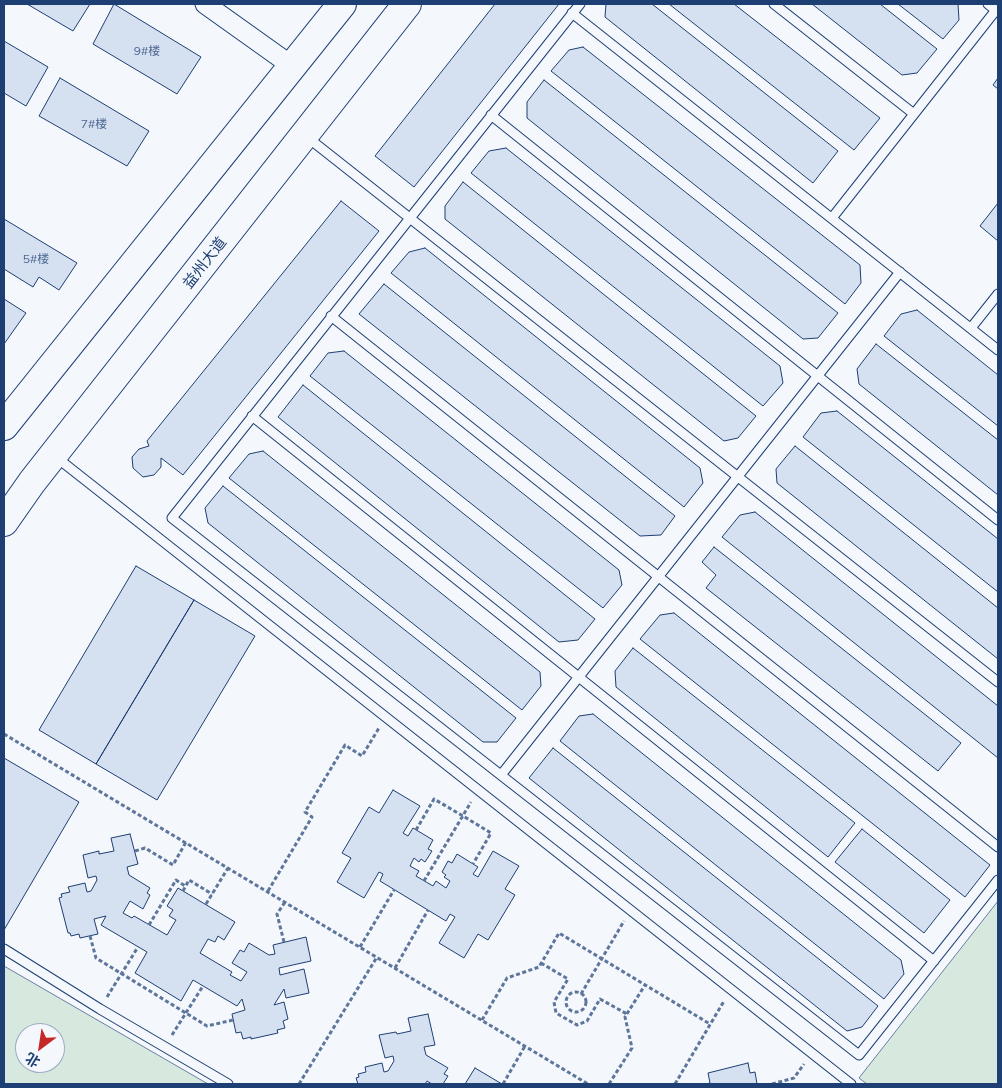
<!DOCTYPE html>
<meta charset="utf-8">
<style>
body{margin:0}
#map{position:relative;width:1002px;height:1088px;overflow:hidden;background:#f4f7fb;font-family:Mulish,"Noto Sans SC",sans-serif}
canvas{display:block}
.frame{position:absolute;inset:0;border:5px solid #1d3f73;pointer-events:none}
.north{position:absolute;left:15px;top:1023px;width:50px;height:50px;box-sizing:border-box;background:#f4f7fb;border:1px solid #9eadc5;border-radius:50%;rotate:211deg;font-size:14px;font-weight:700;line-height:20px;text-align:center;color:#1d3f73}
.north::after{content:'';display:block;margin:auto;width:18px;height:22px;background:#c62828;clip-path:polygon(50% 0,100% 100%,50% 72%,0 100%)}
</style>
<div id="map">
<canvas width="1002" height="1088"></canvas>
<div class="frame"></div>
<div class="north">北</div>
</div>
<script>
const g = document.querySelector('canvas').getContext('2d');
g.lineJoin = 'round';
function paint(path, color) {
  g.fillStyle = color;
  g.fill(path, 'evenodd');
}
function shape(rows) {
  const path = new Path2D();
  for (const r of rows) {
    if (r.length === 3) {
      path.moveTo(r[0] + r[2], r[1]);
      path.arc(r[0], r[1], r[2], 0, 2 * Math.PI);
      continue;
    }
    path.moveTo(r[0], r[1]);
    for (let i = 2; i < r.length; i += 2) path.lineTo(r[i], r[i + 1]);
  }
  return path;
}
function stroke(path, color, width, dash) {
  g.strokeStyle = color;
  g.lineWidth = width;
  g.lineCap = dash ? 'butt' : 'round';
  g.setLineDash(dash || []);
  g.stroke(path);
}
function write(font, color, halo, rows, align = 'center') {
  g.font = font + ' Mulish,"Noto Sans SC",sans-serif';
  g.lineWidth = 4;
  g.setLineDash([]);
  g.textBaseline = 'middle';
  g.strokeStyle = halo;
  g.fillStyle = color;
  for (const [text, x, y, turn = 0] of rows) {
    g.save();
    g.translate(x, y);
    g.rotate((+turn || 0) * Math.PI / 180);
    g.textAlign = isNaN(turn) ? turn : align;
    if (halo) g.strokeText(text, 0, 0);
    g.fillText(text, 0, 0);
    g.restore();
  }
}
const green = shape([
 [998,901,998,1084,867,1084,859,1078,998,901],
 [4,966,208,1084,4,1084,4,966],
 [25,1033,55,1033,55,1063,25,1063,25,1033]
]);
const building = shape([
 [27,4,90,4,73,31,27,4],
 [114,4,201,57,177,94,93,44,114,4],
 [495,4,559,4,414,187,375,156,495,4],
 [606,4,652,4,838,151,813,183,605,17,606,4],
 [669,4,734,4,880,118,854,150,669,4],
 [812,4,880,4,937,49,917,73,902,75,812,4],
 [898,4,958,4,959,20,943,39,898,4],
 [4,41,48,67,26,106,4,93,4,41],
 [583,47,860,265,861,283,845,304,551,71,569,50,583,47],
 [60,78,149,131,127,166,39,116,60,78],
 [998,78,998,89,993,85,998,78],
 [544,80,838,313,818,338,803,339,527,118,527,102,544,80],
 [506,148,780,366,783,383,763,406,471,173,489,151,506,148],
 [463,182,756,416,738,438,724,441,445,219,445,206,463,182],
 [341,201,379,231,183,475,161,458,161,467,154,475,143,477,133,468,132,457,139,449,149,446,147,441,341,201],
 [998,203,998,241,980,226,998,203],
 [4,219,77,263,59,290,39,277,33,287,4,269,4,219],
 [425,248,700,468,703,483,684,507,391,273,409,252,425,248],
 [384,284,675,516,661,535,640,536,359,314,384,284],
 [4,299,26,313,4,344,4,299],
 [917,310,998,375,998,426,884,336,901,314,917,310],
 [876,344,998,440,998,495,859,384,857,369,876,344],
 [344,351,619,570,622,585,603,608,310,376,328,353,344,351],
 [303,385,595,619,578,640,559,642,278,417,303,385],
 [837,411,998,539,998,592,803,437,821,413,837,411],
 [795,446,998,608,998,659,777,483,776,469,795,446],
 [263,451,540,672,541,686,522,710,229,478,249,454,263,451],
 [223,486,516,718,497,742,483,742,208,523,205,508,223,486],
 [755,512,998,706,998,758,722,537,740,515,755,512],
 [714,547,961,743,938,771,706,588,716,575,702,562,714,547],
 [136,566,194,600,96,764,39,730,136,566],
 [194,600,255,636,157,800,96,764,194,600],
 [674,613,990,865,965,897,640,639,660,615,674,613],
 [633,648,855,823,828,857,616,687,615,671,633,648],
 [593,714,901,960,904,974,884,999,560,741,579,716,593,714],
 [553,748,878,1006,862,1027,847,1031,529,778,553,748],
 [4,758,79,802,4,930,4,758],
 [393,790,420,806,403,833,408,836,413,828,433,840,428,849,432,851,425,862,421,859,419,862,414,858,410,866,419,871,416,876,433,886,436,881,446,888,450,881,444,877,446,875,442,872,448,861,452,863,457,854,478,867,473,874,478,877,493,851,519,866,505,889,515,895,488,940,478,934,464,958,439,943,455,917,450,914,446,921,380,881,383,874,379,872,364,898,337,882,351,858,342,853,369,807,379,813,393,790],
 [862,829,950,900,924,933,835,862,862,829],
 [130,834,138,864,127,867,129,875,150,888,147,893,150,895,143,909,130,901,123,913,132,918,134,916,167,935,176,920,169,916,173,910,167,906,178,888,235,922,224,940,218,936,215,942,208,939,200,953,232,972,230,975,241,981,247,972,232,963,240,950,244,952,249,943,269,955,275,954,273,945,306,937,311,961,279,968,280,975,304,969,309,993,286,998,284,989,274,1005,284,1002,288,1019,283,1021,285,1028,277,1030,278,1033,251,1039,251,1037,243,1039,241,1032,236,1033,232,1014,245,1010,242,999,237,1006,193,980,181,1001,135,973,147,952,101,925,106,916,94,919,98,934,80,938,79,934,71,936,70,933,68,933,59,898,62,897,61,894,70,892,68,887,85,883,87,892,91,891,97,880,96,876,88,878,83,855,99,851,99,854,114,851,111,838,130,834],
 [428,1014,435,1045,424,1047,426,1055,448,1068,444,1074,448,1076,443,1084,432,1084,427,1081,425,1084,358,1084,356,1078,359,1077,358,1074,366,1072,365,1067,382,1063,384,1072,388,1071,394,1061,393,1056,385,1058,379,1035,396,1032,397,1034,411,1031,408,1018,428,1014],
 [748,1063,750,1073,755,1072,757,1084,706,1084,710,1083,708,1073,748,1063],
 [475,1068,502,1084,465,1084,475,1068]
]);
const path = shape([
 [4,734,588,1084],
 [416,830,434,799,463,816,491,833,473,864],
 [135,851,145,848,173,865,186,842],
 [424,881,471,802],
 [183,891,189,880,212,894],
 [268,891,312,817,305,812,345,745,362,756,379,728],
 [206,904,228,868],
 [149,925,176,880,185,886],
 [90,936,96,958,207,1026,233,1020],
 [284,942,277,914,285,902],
 [360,947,394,890],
 [541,963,568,979,554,1002,556,1013,577,1025,587,1021,600,999,627,1014],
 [395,968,428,910],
 [576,1002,10],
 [581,994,624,921],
 [107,997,138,947],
 [482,1020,507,978,539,967,559,933,710,1024],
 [172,1035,203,986],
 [299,1084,377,957],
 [503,1084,525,1046],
 [609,1084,632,1048,625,1017,645,985],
 [675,1084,724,1001],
 [772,1084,794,1078,804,1064]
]);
const lane = shape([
 [580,4,172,518,859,1055,998,880],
 [774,4,914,114],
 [988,4,998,12],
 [572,13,998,350],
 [491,115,998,520],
 [307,137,998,682],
 [832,218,996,10],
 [331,316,998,847],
 [971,328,998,294],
 [252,416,934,961],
 [56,457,851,1084],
 [501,775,900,272],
 [4,949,100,1009,228,1084]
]);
const street = shape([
 [205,4,292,66]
]);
const primary = shape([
 [4,426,342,4],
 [4,522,32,482,407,4]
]);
const numberNames = [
 ["9#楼",147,51],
 ["7#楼",94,124],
 ["5#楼",36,259]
];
const streetNames = [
 ["益州大道",205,263,-52]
];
paint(green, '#d7e8df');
stroke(green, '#687fa3', 1);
paint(building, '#d5e0f0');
stroke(building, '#1d3f73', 1);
stroke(lane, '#1d3f73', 11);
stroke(street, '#1d3f73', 21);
stroke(primary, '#1d3f73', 30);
stroke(path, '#5e769c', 3, [4, 2.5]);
stroke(lane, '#f4f7fb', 9);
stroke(street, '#f4f7fb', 19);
stroke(primary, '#f4f7fb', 28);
write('12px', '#4b6792', null, numberNames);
write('15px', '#1d3f73', '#f4f7fb', streetNames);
</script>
